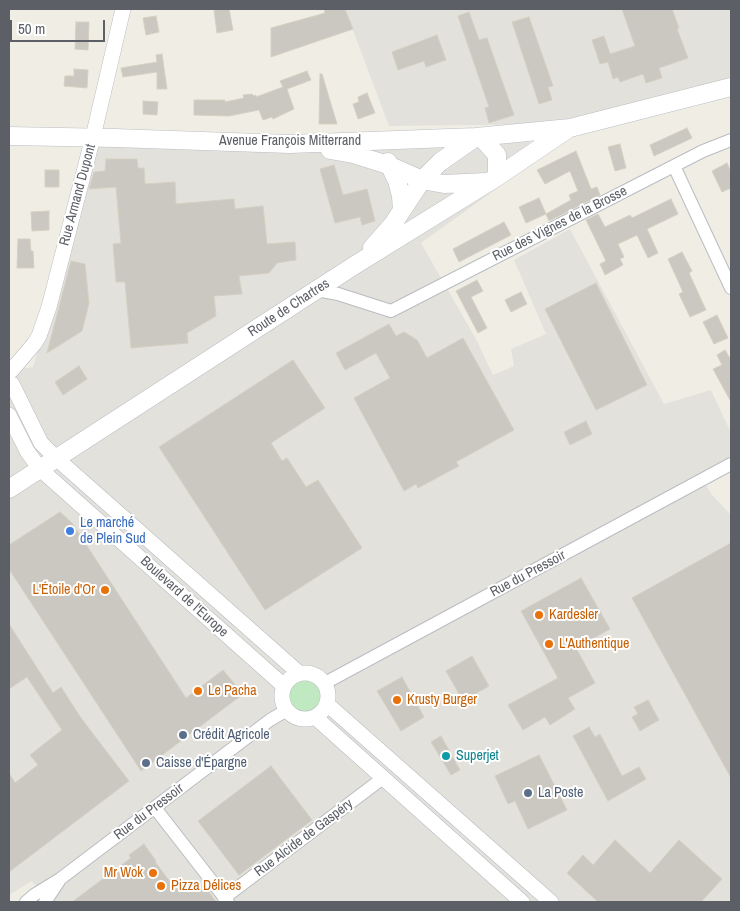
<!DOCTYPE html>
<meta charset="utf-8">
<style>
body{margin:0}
#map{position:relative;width:740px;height:911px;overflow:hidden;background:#f0eee4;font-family:"Archivo Narrow",sans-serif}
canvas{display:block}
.frame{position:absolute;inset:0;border:10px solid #5c6066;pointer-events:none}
.scale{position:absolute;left:10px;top:20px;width:95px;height:22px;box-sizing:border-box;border:2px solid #5c6066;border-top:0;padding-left:6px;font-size:15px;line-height:18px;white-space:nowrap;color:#5c6066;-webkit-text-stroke:4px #fff;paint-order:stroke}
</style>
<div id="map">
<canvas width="740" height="911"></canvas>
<div class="frame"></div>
<div class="scale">50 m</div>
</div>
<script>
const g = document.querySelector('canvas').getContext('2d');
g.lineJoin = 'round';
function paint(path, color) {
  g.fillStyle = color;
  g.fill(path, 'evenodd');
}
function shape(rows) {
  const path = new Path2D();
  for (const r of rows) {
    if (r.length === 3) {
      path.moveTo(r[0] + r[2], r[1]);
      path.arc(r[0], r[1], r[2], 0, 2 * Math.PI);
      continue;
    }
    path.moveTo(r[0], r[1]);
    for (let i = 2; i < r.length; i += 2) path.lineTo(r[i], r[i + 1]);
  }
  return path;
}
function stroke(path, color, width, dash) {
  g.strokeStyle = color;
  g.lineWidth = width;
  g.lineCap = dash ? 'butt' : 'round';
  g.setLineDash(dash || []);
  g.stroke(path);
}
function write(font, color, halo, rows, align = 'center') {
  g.font = font + ' "Archivo Narrow",sans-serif';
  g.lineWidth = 4;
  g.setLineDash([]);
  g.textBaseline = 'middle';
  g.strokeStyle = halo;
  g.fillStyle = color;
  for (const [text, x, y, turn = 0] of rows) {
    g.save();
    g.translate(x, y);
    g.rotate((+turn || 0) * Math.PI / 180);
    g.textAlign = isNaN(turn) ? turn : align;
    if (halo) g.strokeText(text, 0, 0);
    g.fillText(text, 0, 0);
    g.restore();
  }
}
const industrial = shape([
 [345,9,731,9,731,80,554,124,389,126],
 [528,140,538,159,421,243,476,339,493,375,514,366,511,349,546,334,514,260,570,229,664,404,711,390,731,433,731,470,705,484,713,496,731,515,731,902,47,902,32,881,9,895,9,371,33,367,99,147]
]);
const green = shape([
 [305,695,19]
]);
const building = shape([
 [221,9,229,9,233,30,217,33,214,10,221,9],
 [324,9,345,9,353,29,271,57,271,28,325,13,324,9],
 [622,9,672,9,679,28,677,29,688,58,659,68,662,78,646,83,643,74,620,82,618,77,613,79,608,62,600,64,592,40,604,36,610,54,635,46,622,9],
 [469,12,479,40,487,38,514,115,489,123,485,108,489,107,458,16,469,12],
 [156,16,159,32,146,35,143,18,156,16],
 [529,17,553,86,548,87,552,100,539,104,512,22,529,17],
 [76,22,89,22,88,50,75,49,76,22],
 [437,35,446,60,426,67,424,61,398,70,392,52,437,35],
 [162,54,167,89,157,89,157,72,123,77,121,68,157,62,156,55,162,54],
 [74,69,88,70,87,88,64,86,65,76,74,76,74,69],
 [307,71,311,80,287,89,294,109,273,119,272,117,263,120,259,110,229,116,194,115,194,100,225,100,225,102,244,98,243,95,252,94,254,96,256,95,256,97,283,87,280,81,307,71],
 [320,74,322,74,337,124,319,124,320,74],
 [367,93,375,113,358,119,353,104,359,102,358,97,367,93],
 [143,101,158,102,157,115,143,114,143,101],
 [687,128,692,138,654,156,650,145,687,128],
 [620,144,626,168,615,171,608,147,620,144],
 [576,151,591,189,597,187,600,195,549,221,546,214,571,200,569,195,578,191,570,171,545,184,537,170,576,151],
 [106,159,137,159,138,168,144,168,145,184,175,182,176,204,234,199,235,209,263,206,267,244,295,242,296,260,277,263,269,273,239,276,242,294,214,296,216,316,187,333,188,343,131,348,125,282,116,282,113,244,121,243,116,187,89,189,94,172,105,171,106,159],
 [727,163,731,172,731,188,722,192,712,171,727,163],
 [334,165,343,195,367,189,375,221,362,225,360,217,335,223,320,169,334,165],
 [45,170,59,170,59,187,45,187,45,170],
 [539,198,546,214,526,223,519,207,539,198],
 [671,199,678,214,647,229,658,253,648,258,637,235,618,244,624,257,620,259,623,265,605,275,600,264,606,261,586,220,598,214,605,227,630,215,632,218,671,199],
 [49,211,49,230,32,231,31,212,49,211],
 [504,222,511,235,459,262,453,249,504,222],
 [18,239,30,239,31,251,33,251,34,268,17,268,18,239],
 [682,252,692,271,689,273,706,310,690,317,679,294,683,292,668,259,682,252],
 [71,261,85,264,89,303,82,331,47,353,71,261],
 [477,280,483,291,471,297,487,328,478,333,456,291,477,280],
 [596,283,647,385,596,410,545,309,596,283],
 [521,292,527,304,511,312,505,300,521,292],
 [717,315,728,338,714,344,703,322,717,315],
 [389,324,396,336,404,332,417,340,427,358,463,338,514,430,456,462,459,466,418,488,416,484,404,491,354,398,390,378,376,353,345,370,336,353,389,324],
 [725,350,731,360,731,402,713,369,722,365,717,355,725,350],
 [293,360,325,408,271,443,282,461,287,458,306,487,318,480,362,548,265,610,159,447,293,360],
 [79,366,87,379,63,395,55,382,79,366],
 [586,421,592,434,570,445,564,432,586,421],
 [60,512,72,523,186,698,223,670,243,694,141,771,9,569,9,545,60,512],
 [731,543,731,778,632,598,731,543],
 [581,578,610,629,576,648,595,683,568,698,575,709,550,725,545,717,523,730,508,705,558,678,521,611,581,578],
 [9,624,53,693,61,687,81,718,129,781,9,872,9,773,15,783,38,765,30,755,62,730,27,677,9,689,9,624],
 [472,656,489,686,463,701,446,671,472,656],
 [402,677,424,717,401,731,377,691,402,677],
 [648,700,659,720,640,731,632,717,638,714,634,707,648,700],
 [589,727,595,737,600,734,622,776,639,767,646,779,608,801,573,736,589,727],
 [441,736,460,770,451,775,431,742,441,736],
 [539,755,567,810,528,829,515,801,508,804,495,776,539,755],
 [271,766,312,820,239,875,198,821,271,766],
 [615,840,650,873,679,840,722,879,701,902,598,902,567,873,583,855,593,865,615,840],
 [144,844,156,861,155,862,174,887,206,888,216,902,72,902,131,858,129,855,144,844]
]);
const minor = shape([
 [674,166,731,288],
 [317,290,338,294,391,311,703,151,731,140],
 [325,683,731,464],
 [155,808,228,902],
 [224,898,383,778],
 [26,902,34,895,60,879,270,720,287,710],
 [45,902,59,881]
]);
const tertiary = shape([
 [11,371,34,344,39,336,49,307,93,137,123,9],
 [12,384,41,443,56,458,299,673],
 [9,415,27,451,40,469,284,686],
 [305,696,23],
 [327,704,551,902],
 [315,717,522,902]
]);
const secondary = shape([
 [9,136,115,138,290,144,476,137,570,128,731,87],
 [481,137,497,155,497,177],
 [330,150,353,154,388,165,422,180,444,184,486,182],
 [388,162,397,181,401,196,402,210],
 [372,248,393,224,422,180,440,162,476,137],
 [9,489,355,265,497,177,568,129]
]);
const markers = [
 [70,531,5,"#3f7fe0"],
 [105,590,5,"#e8710a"],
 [539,615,5,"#e8710a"],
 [549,644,5,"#e8710a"],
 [198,691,5,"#e8710a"],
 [397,700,5,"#e8710a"],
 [183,735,5,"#5c6f8a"],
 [446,756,5,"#0f9aa8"],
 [146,763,5,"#5c6f8a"],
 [528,793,5,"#5c6f8a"],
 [153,873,5,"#e8710a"],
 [161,886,5,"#e8710a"]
];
const streetNames = [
 ["Avenue François Mitterrand",290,141],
 ["Rue Armand Dupont",78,195,-75],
 ["Rue des Vignes de la Brosse",560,224,-27],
 ["Route de Chartres",289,308,-33],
 ["Rue du Pressoir",528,574,-28],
 ["Boulevard de l'Europe",184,597,42],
 ["Rue du Pressoir",149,812,-37],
 ["Rue Alcide de Gaspéry",304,838,-37]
];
const shopNames = [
 ["Le marché",80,523],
 ["de Plein Sud",80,539]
];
const foodNames = [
 ["L'Étoile d'Or",95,590,"right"],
 ["Kardesler",549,615],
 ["L'Authentique",559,644],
 ["Le Pacha",208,691],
 ["Krusty Burger",407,700],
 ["Mr Wok",143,873,"right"],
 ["Pizza Délices",171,886]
];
const serviceNames = [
 ["Crédit Agricole",193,735],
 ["Caisse d'Épargne",156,763],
 ["La Poste",538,793]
];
const cultureNames = [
 ["Superjet",456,756]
];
paint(industrial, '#e3e1dc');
paint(green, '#c0e9c1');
paint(building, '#cbc8c1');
stroke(building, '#d5d0c2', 1);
stroke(minor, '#b9bcc1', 14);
stroke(tertiary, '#b9bcc1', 16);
stroke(secondary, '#babdc3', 19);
stroke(minor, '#fff', 12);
stroke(tertiary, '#fff', 15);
stroke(secondary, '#fff', 18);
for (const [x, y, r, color] of markers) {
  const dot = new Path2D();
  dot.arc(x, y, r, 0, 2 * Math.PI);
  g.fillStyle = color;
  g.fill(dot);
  stroke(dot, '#fff', 2);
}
write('14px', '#5c6066', '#fff', streetNames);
write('14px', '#366cbe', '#fff', shopNames, 'left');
write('14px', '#c56008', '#fff', foodNames, 'left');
write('14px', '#4e5e75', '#fff', serviceNames, 'left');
write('14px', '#0d838f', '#fff', cultureNames, 'left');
</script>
